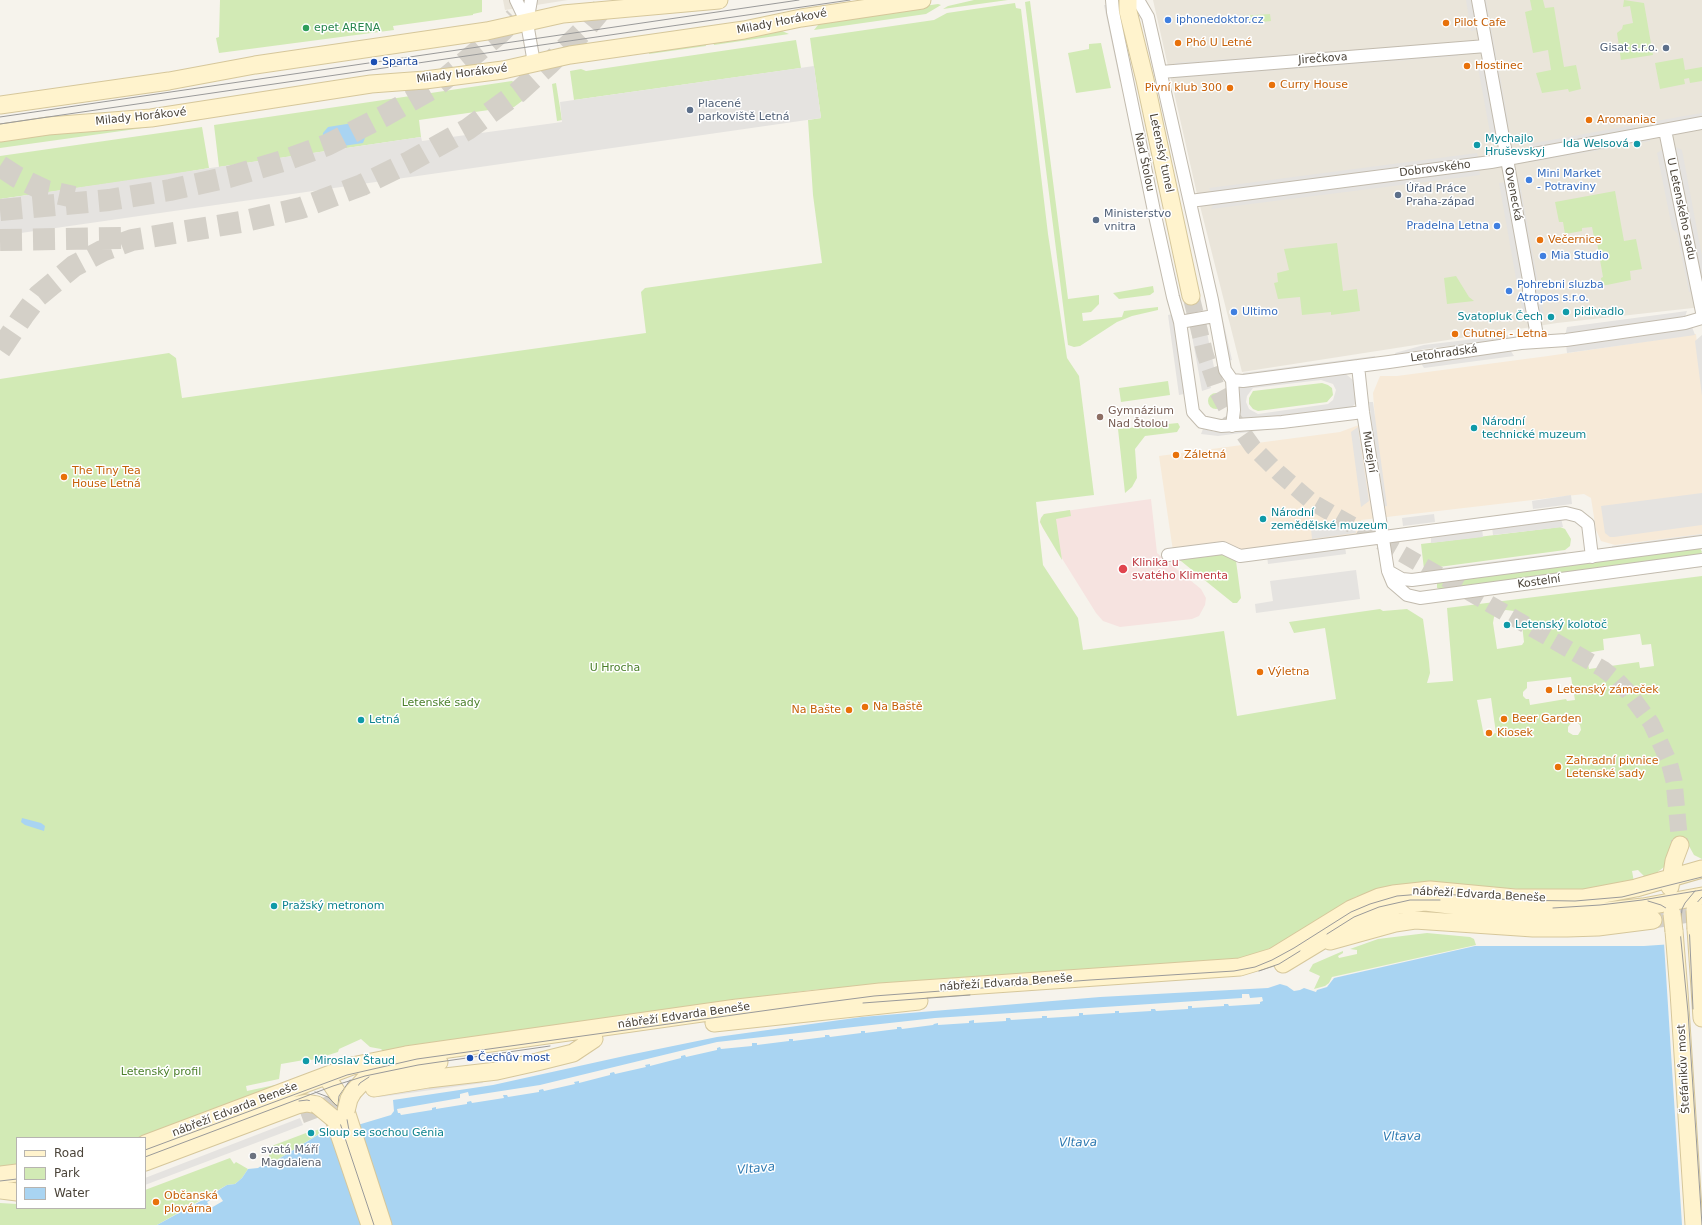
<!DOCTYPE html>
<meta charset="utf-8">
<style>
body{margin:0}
#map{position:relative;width:1702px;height:1225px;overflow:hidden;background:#f6f3ec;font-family:"DejaVu Sans",sans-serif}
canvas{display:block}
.legend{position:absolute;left:16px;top:1137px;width:130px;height:72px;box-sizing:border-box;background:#fff;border:1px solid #b7b4b0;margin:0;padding:5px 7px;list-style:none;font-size:12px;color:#4b4439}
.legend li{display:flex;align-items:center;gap:8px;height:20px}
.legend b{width:20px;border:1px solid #b7b4b0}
</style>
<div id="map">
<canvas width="1702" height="1225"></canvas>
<ul class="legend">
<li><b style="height:5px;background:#fff3cd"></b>Road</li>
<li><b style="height:11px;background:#d2eab5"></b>Park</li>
<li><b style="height:11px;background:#a9d4f2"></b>Water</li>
</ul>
</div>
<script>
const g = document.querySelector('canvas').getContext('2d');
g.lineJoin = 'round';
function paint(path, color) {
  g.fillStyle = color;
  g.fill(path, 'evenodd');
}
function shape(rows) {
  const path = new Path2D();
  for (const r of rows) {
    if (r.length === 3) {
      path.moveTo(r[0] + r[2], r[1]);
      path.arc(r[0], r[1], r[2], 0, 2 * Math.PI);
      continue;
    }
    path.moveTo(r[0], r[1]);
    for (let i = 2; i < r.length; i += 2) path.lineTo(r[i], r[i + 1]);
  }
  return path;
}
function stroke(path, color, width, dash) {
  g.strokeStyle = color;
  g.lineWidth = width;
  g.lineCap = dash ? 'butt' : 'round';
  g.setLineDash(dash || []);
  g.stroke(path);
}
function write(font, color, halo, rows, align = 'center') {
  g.font = font + ' "DejaVu Sans",sans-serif';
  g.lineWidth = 3;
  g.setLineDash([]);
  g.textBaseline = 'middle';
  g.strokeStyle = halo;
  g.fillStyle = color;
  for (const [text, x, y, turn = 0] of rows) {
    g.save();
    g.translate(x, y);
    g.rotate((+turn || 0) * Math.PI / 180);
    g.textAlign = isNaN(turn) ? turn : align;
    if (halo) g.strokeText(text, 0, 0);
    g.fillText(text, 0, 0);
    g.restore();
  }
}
const residential = shape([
 [503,0,568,0,505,10],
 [1153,0,1702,0,1702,307,1557,323,1242,372,1197,194]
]);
const commercial = shape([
 [1696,334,1702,386,1702,534,1615,545,1601,541,1596,530,1591,498,1584,494,1361,520,1363,536,1242,551,1173,551,1159,456,1340,432,1375,419,1373,393,1380,376,1397,376,1548,356]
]);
const medical = shape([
 [1151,499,1157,553,1201,589,1206,598,1205,605,1199,616,1192,619,1120,627,1103,621,1096,613,1043,528,1040,522,1041,518,1044,514]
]);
const green = shape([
 [220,0,482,0,482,12,473,14,473,15,393,26,394,30,219,53,216,38,219,37],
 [974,0,1008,0,943,9,948,6],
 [1530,0,1543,0,1545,8,1554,7,1564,67,1576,65,1581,89,1569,92,1568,89,1542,93,1536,73,1551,70,1548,50,1533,53,1525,12,1532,10],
 [1624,0,1644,3,1653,55,1621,60,1617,33,1622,29,1623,25,1633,23,1630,6,1623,7],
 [1030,1,1068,299,1099,295,1099,304,1091,312,1082,313,1083,321,1122,317,1124,311,1158,307,1158,310,1132,316,1117,322,1080,346,1074,347,1068,345,1025,2],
 [1015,3,1016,8,1021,9,1048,234,1067,358,1079,376,1094,495,1036,502,1043,565,1078,618,1083,650,1224,631,1237,716,1336,699,1325,628,1294,633,1289,622,1380,609,1383,611,1407,609,1423,619,1429,662,1430,673,1427,683,1453,681,1447,608,1702,576,1702,859,1694,855,1689,846,1671,848,1664,867,1655,874,1648,878,1644,876,1638,870,1632,871,1634,882,1592,889,1535,890,1423,883,1389,887,1355,897,1271,948,1240,959,812,990,734,1000,682,1011,384,1052,381,1049,370,1047,361,1039,339,1049,338,1052,322,1057,304,1062,304,1060,281,1064,279,1079,246,1086,247,1091,275,1085,275,1089,145,1138,17,1138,17,1169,0,1171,0,379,169,353,176,358,182,398,646,333,641,292,645,288,822,263,813,195,808,120,821,118,810,38,934,20,947,13],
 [1506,610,1514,611,1521,616,1524,642,1522,645,1497,649,1493,623,1494,617,1498,612],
 [1640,634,1642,645,1651,644,1654,666,1640,668,1639,662,1589,669,1586,653,1604,650,1603,639],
 [1571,677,1575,700,1567,701,1566,699,1530,705,1529,699,1526,699,1523,696,1523,692,1527,688,1527,682],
 [1491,698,1496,733,1484,736,1477,700],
 [1576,722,1580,725,1581,730,1578,735,1573,735,1568,732,1568,727,1571,723],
 [938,4,941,5,926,14,814,30,818,25,827,20],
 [1270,14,1271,21,1262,22,1262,19,1247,20,1247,16,1240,16],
 [782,31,789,34,714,45,713,41],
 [796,40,801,68,574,100,570,71,581,69,586,71],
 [705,42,706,46,649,54,649,51],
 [1101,43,1111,88,1076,93,1068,53,1089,49,1089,44],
 [1683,58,1685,70,1702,67,1702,81,1690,83,1689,78,1684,79,1685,84,1660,89,1655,63],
 [512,81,518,85,519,89,525,88,525,97,522,101,514,107,510,107,419,120,421,137,219,167,214,125],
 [556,83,562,120,557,121,552,84],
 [199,119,200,120,0,148,0,140,38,135,111,130],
 [202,127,209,168,169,175,0,199,0,156],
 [1615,191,1624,241,1636,239,1642,269,1630,271,1631,280,1602,286,1601,278,1603,277,1596,237,1594,237,1592,227,1582,228,1582,231,1565,234,1563,222,1559,222,1555,202],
 [1337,243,1343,291,1357,289,1360,311,1331,315,1331,312,1302,315,1300,297,1278,299,1274,283,1278,282,1277,273,1289,270,1284,249],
 [1456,276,1469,297,1474,301,1447,304,1444,278],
 [1153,286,1154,292,1150,295,1119,299,1113,293],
 [1168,381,1170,395,1121,402,1119,388],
 [1322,383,1328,385,1332,388,1333,395,1327,402,1258,411,1253,409,1249,404,1249,398,1253,391],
 [1216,401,8],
 [1178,423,1180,427,1177,432,1145,436,1135,449,1137,478,1132,487,1125,493,1118,429],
 [1070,510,1071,516,1056,519,1062,560,1043,528,1040,522,1041,518,1044,514],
 [1560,527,1565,529,1571,539,1570,546,1565,550,1424,569,1421,544],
 [1700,548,1702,552,1700,555,1441,590,1437,588,1437,582],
 [1221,551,1236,561,1241,598,1237,603,1233,603,1176,557],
 [1427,933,1470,937,1474,939,1476,945,1332,977,1329,983,1325,986,1314,989,1320,976,1309,971,1313,964,1343,951,1343,953,1338,956,1339,958,1357,954,1357,950,1350,949,1378,939],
 [323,1128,324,1131,314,1137,272,1163,264,1164,269,1156,269,1147,306,1133,308,1133,309,1135,315,1133,314,1131],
 [230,1158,234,1164,236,1162,248,1169,242,1178,235,1184,227,1185,157,1225,0,1225,0,1203,17,1204,17,1208,145,1208,145,1190]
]);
const parking = shape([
 [1466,0,1474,0,1479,29,1471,31],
 [1482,0,1486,0,1509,126,1505,127],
 [1104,5,1108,5,1124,81,1120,82],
 [1457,42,1458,45,1175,67,1175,63],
 [1458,53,1458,56,1177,78,1177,74],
 [1485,61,1499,136,1491,138,1477,62],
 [814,66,821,118,0,236,0,199,421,137,422,141,562,122,560,102],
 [1702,113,1702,121,1656,129,1650,122],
 [1634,125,1638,132,1530,151,1529,144],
 [1650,137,1650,141,1532,162,1531,158],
 [1673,146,1682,150,1702,256,1702,291],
 [1665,148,1694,292,1689,292,1677,233,1672,228,1657,153],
 [1477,153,1479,160,1213,196,1209,188],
 [1479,168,1480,175,1211,209,1215,201],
 [1519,179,1544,315,1539,316,1515,180],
 [1507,182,1524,275,1517,284,1499,183],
 [1200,219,1232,360,1228,361,1197,220],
 [1524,297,1528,317,1524,318,1520,298],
 [1687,311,1684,320,1565,336,1567,327],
 [1173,314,1184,394,1179,395,1168,315],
 [1205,323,1216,377,1209,379,1211,388,1202,391,1190,325],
 [1692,327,1695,335,1567,353,1566,344],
 [1508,335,1508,339,1424,349,1396,356,1395,353,1424,345],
 [1702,335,1702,396,1695,341],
 [1509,348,1514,356,1424,368,1419,360],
 [1375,356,1375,360,1243,377,1243,373],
 [1342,371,1353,380,1356,403,1352,407,1241,422,1238,394,1239,385],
 [1321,380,1333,384,1336,390,1333,400,1328,404,1258,414,1249,409,1246,402,1247,396,1253,388],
 [1369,402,1373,402,1387,506,1382,507],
 [1341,420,1218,436,1201,434,1203,429,1216,432],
 [1358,427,1369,501,1361,507,1351,432],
 [1702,493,1702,525,1614,537,1610,537,1605,533,1601,506],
 [1571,495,1572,504,1533,509,1532,501],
 [1434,514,1435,522,1403,526,1402,518],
 [1561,518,1563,527,1493,535,1492,527],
 [1354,523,1356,533,1312,539,1311,529],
 [1482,528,1483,537,1431,543,1431,535],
 [1702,534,1702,539,1612,550,1612,546],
 [1345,546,1346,554,1268,564,1267,556],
 [1566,552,1567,556,1436,573,1435,569],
 [1702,564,1702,567,1446,600],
 [1356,570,1360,599,1256,613,1255,604,1273,601,1270,581],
 [482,1076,483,1083,380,1097,378,1097,376,1091],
 [300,1118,303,1125,145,1185,145,1178]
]);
const water = shape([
 [359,122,363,123,367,126,368,130,363,143,330,148,326,147,322,141,323,133,328,127],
 [22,818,41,823,45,826,44,831,25,825,21,822],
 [1702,942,1702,1225,157,1225,208,1197,210,1194,214,1193,227,1185,235,1184,242,1178,248,1169,258,1168,264,1164,272,1163,326,1130,361,1124,391,1115,394,1111,393,1100,493,1085,629,1055,717,1037,862,1017,1100,997,1268,988,1280,984,1287,986,1294,991,1300,990,1304,988,1316,992,1317,990,1327,987,1334,978,1475,946,1644,946]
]);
const pier = shape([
 [1702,940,1702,1225,1682,1225,1664,943],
 [1242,994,1249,994,1250,998,1262,997,1263,1001,1260,1002,1260,1004,1229,1006,1228,1004,1224,1004,1224,1006,1192,1008,1192,1006,1188,1006,1188,1009,1156,1011,1155,1009,1151,1009,1151,1011,1119,1013,1119,1011,1115,1011,1115,1013,1083,1015,1083,1013,1079,1013,1079,1016,1047,1018,1047,1016,1042,1016,1042,1018,1011,1020,1010,1018,1006,1018,1006,1021,974,1023,974,1020,969,1021,969,1023,938,1025,938,1023,934,1024,933,1025,902,1029,901,1027,897,1027,897,1029,865,1033,865,1031,861,1031,861,1033,830,1037,829,1035,825,1035,825,1037,793,1041,793,1039,789,1039,789,1041,757,1045,757,1043,752,1043,752,1046,721,1049,720,1047,717,1048,717,1050,686,1057,685,1055,681,1056,681,1058,650,1066,650,1064,645,1065,646,1067,615,1074,614,1072,610,1073,610,1075,579,1083,579,1081,574,1082,575,1084,544,1091,543,1089,539,1090,539,1092,508,1097,507,1095,503,1095,504,1098,472,1103,471,1101,467,1102,467,1104,436,1109,436,1107,432,1108,432,1110,401,1115,400,1113,398,1113,397,1109,460,1098,460,1094,468,1092,469,1096,540,1085,717,1042,935,1018,1242,998],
 [219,1195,223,1201,211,1208,207,1202]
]);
const secondaryTunnel = shape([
 [1191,296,1205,354,1218,392,1231,416,1253,447,1280,474,1312,502,1603,669,1617,680,1628,692,1651,723,1669,762,1674,781,1680,845],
 [1653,920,1702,912],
 [301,1115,355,1095]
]);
const highwayTunnel = shape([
 [0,166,17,177,46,191,74,197],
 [0,210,109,200,170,190,229,177,283,161,327,145,384,116,435,87,501,32,515,18],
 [0,240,121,238],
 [0,350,23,316,38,296,74,266,102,251,132,240,241,222,301,208,362,185,407,163,468,129,517,93,549,64,585,29,609,0]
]);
const street = shape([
 [516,0,527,23,534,63],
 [1112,0,1113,12,1154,211,1173,297,1180,322,1193,412,1202,422,1221,426,1282,422,1363,412],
 [1138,0,1148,17,1212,300,1225,370,1232,380,1234,410,1232,426],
 [1478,0,1529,280,1529,292,1538,341],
 [527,23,531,0],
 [1161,72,1486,46],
 [1665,130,1702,312],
 [1190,201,1491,162,1702,123],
 [1180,322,1214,316],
 [1358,366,1363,412,1388,571,1393,583,1407,595,1420,598,1702,560],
 [1232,380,1243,381,1389,362,1521,343,1566,340,1685,323,1702,318],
 [1168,555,1223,548,1240,556,1566,513,1578,516,1588,524,1592,557],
 [1388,571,1402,579,1412,580,1702,542]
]);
const secondary = shape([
 [1128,0,1128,11,1145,80,1191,296],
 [0,105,169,81,255,65,487,31,563,14,719,0],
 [0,133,48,126,151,118,371,84,425,80,503,70,570,55,744,30,801,18,922,0],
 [1670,887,1674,861,1680,845],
 [1696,929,1702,1018],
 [1674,931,1679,992,1694,1225],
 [1330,941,1395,923,1415,920,1533,928,1567,928,1598,927,1653,920],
 [1283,964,1359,918,1398,905,1425,902,1508,912,1578,914,1643,907,1702,896],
 [714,1023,919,1001],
 [326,1076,340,1097],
 [374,1088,428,1079,497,1071,537,1062,573,1053,594,1039],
 [353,1092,365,1079,383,1071,439,1062],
 [346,1111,383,1225],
 [334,1119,370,1225],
 [145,1144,352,1066,406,1055,737,1008,880,992,1240,967,1273,957,1351,909,1379,897,1393,894,1430,890,1515,898,1583,898,1636,888,1702,869],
 [145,1162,297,1105,307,1103,317,1105],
 [0,1175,17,1173],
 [0,1190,17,1192]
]);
const tram = shape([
 [0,117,799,0],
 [0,124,850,0],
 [1695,891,1685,903,1682,909,1680,930,1688,1012,1702,1225],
 [1648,901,1661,905,1669,910,1675,918,1679,929],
 [1553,908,1600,905,1642,900,1702,890],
 [1327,934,1354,917,1379,907,1410,900,1440,900],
 [1259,971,1279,964,1300,951],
 [863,1003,970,995],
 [1693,1009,1689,923,1693,907,1702,897],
 [350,1080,339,1096,337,1114,374,1225],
 [315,1092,328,1097,339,1108],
 [299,1101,307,1100,319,1103,331,1111,338,1119],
 [349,1130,346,1114,349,1099,360,1083,369,1077],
 [145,1150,347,1075,417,1059,805,1005,874,996,1090,980,1234,971,1255,967,1272,960,1294,948,1351,912,1370,904,1397,896,1434,893,1511,900,1575,901,1622,897,1702,877],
 [145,1157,333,1086,365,1076,418,1065,550,1046],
 [0,1181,17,1179]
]);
const secondaryBridge = shape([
 [1695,910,1696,929],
 [1672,914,1674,931],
 [317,1105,334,1119],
 [346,1111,349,1099,353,1092]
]);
const markers = [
 [1168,20,4,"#3f7fe0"],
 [1446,23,4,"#e8710a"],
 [306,28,4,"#2e9e5b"],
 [1178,43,4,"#e8710a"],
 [1666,48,4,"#5c6f8a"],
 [374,62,4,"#1a4fb4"],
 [1467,66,4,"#e8710a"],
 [1272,85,4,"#e8710a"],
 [1230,88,4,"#e8710a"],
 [690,110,4,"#5c6f8a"],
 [1589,120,4,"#e8710a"],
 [1637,144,4,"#0f9aa8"],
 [1477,145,4,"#0f9aa8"],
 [1529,180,4,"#3f7fe0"],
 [1398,195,4,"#5c6f8a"],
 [1096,220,4,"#5c6f8a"],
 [1497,226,4,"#3f7fe0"],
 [1540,240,4,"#e8710a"],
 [1543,256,4,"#3f7fe0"],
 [1509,291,4,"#3f7fe0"],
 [1234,312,4,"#3f7fe0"],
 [1566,312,4,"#0f9aa8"],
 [1551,317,4,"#0f9aa8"],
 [1455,334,4,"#e8710a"],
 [1100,417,4,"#8d6e63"],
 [1474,428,4,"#0f9aa8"],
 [1176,455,4,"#e8710a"],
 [64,477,4,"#e8710a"],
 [1263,519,4,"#0f9aa8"],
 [1123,569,5,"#e0444e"],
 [1507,625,4,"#0f9aa8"],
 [1260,672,4,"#e8710a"],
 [1549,690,4,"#e8710a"],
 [865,707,4,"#e8710a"],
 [849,710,4,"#e8710a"],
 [1504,719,4,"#e8710a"],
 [361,720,4,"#0f9aa8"],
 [1489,733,4,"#e8710a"],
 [1558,767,4,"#e8710a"],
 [274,906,4,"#0f9aa8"],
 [470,1058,4,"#1a4fb4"],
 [306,1061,4,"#0f9aa8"],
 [311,1133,4,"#0f9aa8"],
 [253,1156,4,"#6b7280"],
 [156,1202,4,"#e8710a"]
];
const shopNames = [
 ["iphonedoktor.cz",1176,20],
 ["Mini Market",1537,174],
 ["- Potraviny",1537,187],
 ["Pradelna Letna",1489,226,"right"],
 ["Mia Studio",1551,256],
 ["Pohrebni sluzba",1517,285],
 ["Atropos s.r.o.",1517,298],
 ["Ultimo",1242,312]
];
const streetNames = [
 ["Milady Horákové",782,22,-11],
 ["Jirečkova",1323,59,-4],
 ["Milady Horákové",462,74,-7],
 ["Milady Horákové",141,117,-6],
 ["Letenský tunel",1161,153,78],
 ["Nad Štolou",1144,162,78],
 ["Dobrovského",1435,169,-7],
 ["Ovenecká",1513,194,79],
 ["U Letenského sadu",1681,209,78],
 ["Letohradská",1444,354,-8],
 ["Muzejní",1369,452,81],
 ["Kostelní",1539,582,-8],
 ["nábřeží Edvarda Beneše",1479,895,3],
 ["nábřeží Edvarda Beneše",1006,983,-4],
 ["nábřeží Edvarda Beneše",684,1016,-8],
 ["Štefánikův most",1684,1069,-93],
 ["nábřeží Edvarda Beneše",235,1110,-21]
];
const foodNames = [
 ["Pilot Cafe",1454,23],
 ["Phó U Letné",1186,43],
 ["Hostinec",1475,66],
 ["Curry House",1280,85],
 ["Pivní klub 300",1222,88,"right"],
 ["Aromaniac",1597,120],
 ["Večernice",1548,240],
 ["Chutnej - Letna",1463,334],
 ["Záletná",1184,455],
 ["The Tiny Tea",72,471],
 ["House Letná",72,484],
 ["Výletna",1268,672],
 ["Letenský zámeček",1557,690],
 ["Na Baště",873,707],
 ["Na Bašte",841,710,"right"],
 ["Beer Garden",1512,719],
 ["Kiosek",1497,733],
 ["Zahradní pivnice",1566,761],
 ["Letenské sady",1566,774],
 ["Občanská",164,1196],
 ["plovárna",164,1209]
];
const leisureNames = [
 ["epet ARENA",314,28]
];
const serviceNames = [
 ["Gisat s.r.o.",1658,48,"right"],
 ["Placené",698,104],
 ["parkoviště Letná",698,117],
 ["Úřad Práce",1406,189],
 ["Praha-západ",1406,202],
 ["Ministerstvo",1104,214],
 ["vnitra",1104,227]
];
const transitNames = [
 ["Sparta",382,62],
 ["Čechův most",478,1058]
];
const cultureNames = [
 ["Mychajlo",1485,139],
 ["Hruševskyj",1485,152],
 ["Ida Welsová",1629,144,"right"],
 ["pidivadlo",1574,312],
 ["Svatopluk Čech",1543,317,"right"],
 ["Národní",1482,422],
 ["technické muzeum",1482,435],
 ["Národní",1271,513],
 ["zemědělské muzeum",1271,526],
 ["Letenský kolotoč",1515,625],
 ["Letná",369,720],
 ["Pražský metronom",282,906],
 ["Miroslav Štaud",314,1061],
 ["Sloup se sochou Génia",319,1133]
];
const educationNames = [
 ["Gymnázium",1108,411],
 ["Nad Štolou",1108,424]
];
const healthNames = [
 ["Klinika u",1132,563],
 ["svatého Klimenta",1132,576]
];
const parkNames = [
 ["U Hrocha",615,668],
 ["Letenské sady",441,703],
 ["Letenský profil",161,1072]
];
const worshipNames = [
 ["svatá Máří",261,1150],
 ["Magdalena",261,1163]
];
const waterNames = [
 ["Vltava",1402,1137,-1],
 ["Vltava",1078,1143,-1],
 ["Vltava",756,1169,-6]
];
paint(residential, '#eae5da');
paint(commercial, '#f7ead8');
paint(medical, '#f6e3e0');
paint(green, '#d2eab5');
paint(parking, '#e5e3e0');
paint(water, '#a9d4f2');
paint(pier, '#f6f3ec');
stroke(secondaryTunnel, '#d4d0c8', 17, [17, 8]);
stroke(highwayTunnel, '#d4d0c8', 22, [22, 11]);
stroke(street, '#c2bbae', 14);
stroke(secondary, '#d6c79b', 19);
stroke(street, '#fff', 12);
stroke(secondary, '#fff3cd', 17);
stroke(tram, '#9a9a9a', 1);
stroke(secondaryBridge, '#d6c79b', 19, []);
stroke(secondaryBridge, '#fff3cd', 17);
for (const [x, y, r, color] of markers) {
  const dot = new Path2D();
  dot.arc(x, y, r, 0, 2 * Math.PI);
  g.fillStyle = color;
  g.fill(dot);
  stroke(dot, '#fff', 1.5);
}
write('11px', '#366cbe', '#fff', shopNames, 'left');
write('11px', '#4b4439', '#fff', streetNames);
write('11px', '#c56008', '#fff', foodNames, 'left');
write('11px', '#27864d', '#fff', leisureNames, 'left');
write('11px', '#4e5e75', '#fff', serviceNames, 'left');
write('11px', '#164399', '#fff', transitNames, 'left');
write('11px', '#0d838f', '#fff', cultureNames, 'left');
write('11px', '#785e54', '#fff', educationNames, 'left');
write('11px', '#be3a42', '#fff', healthNames, 'left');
write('11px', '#4a7f2a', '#fff', parkNames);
write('11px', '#5b616d', '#fff', worshipNames, 'left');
write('italic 12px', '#2e7ab2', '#fff', waterNames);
</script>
